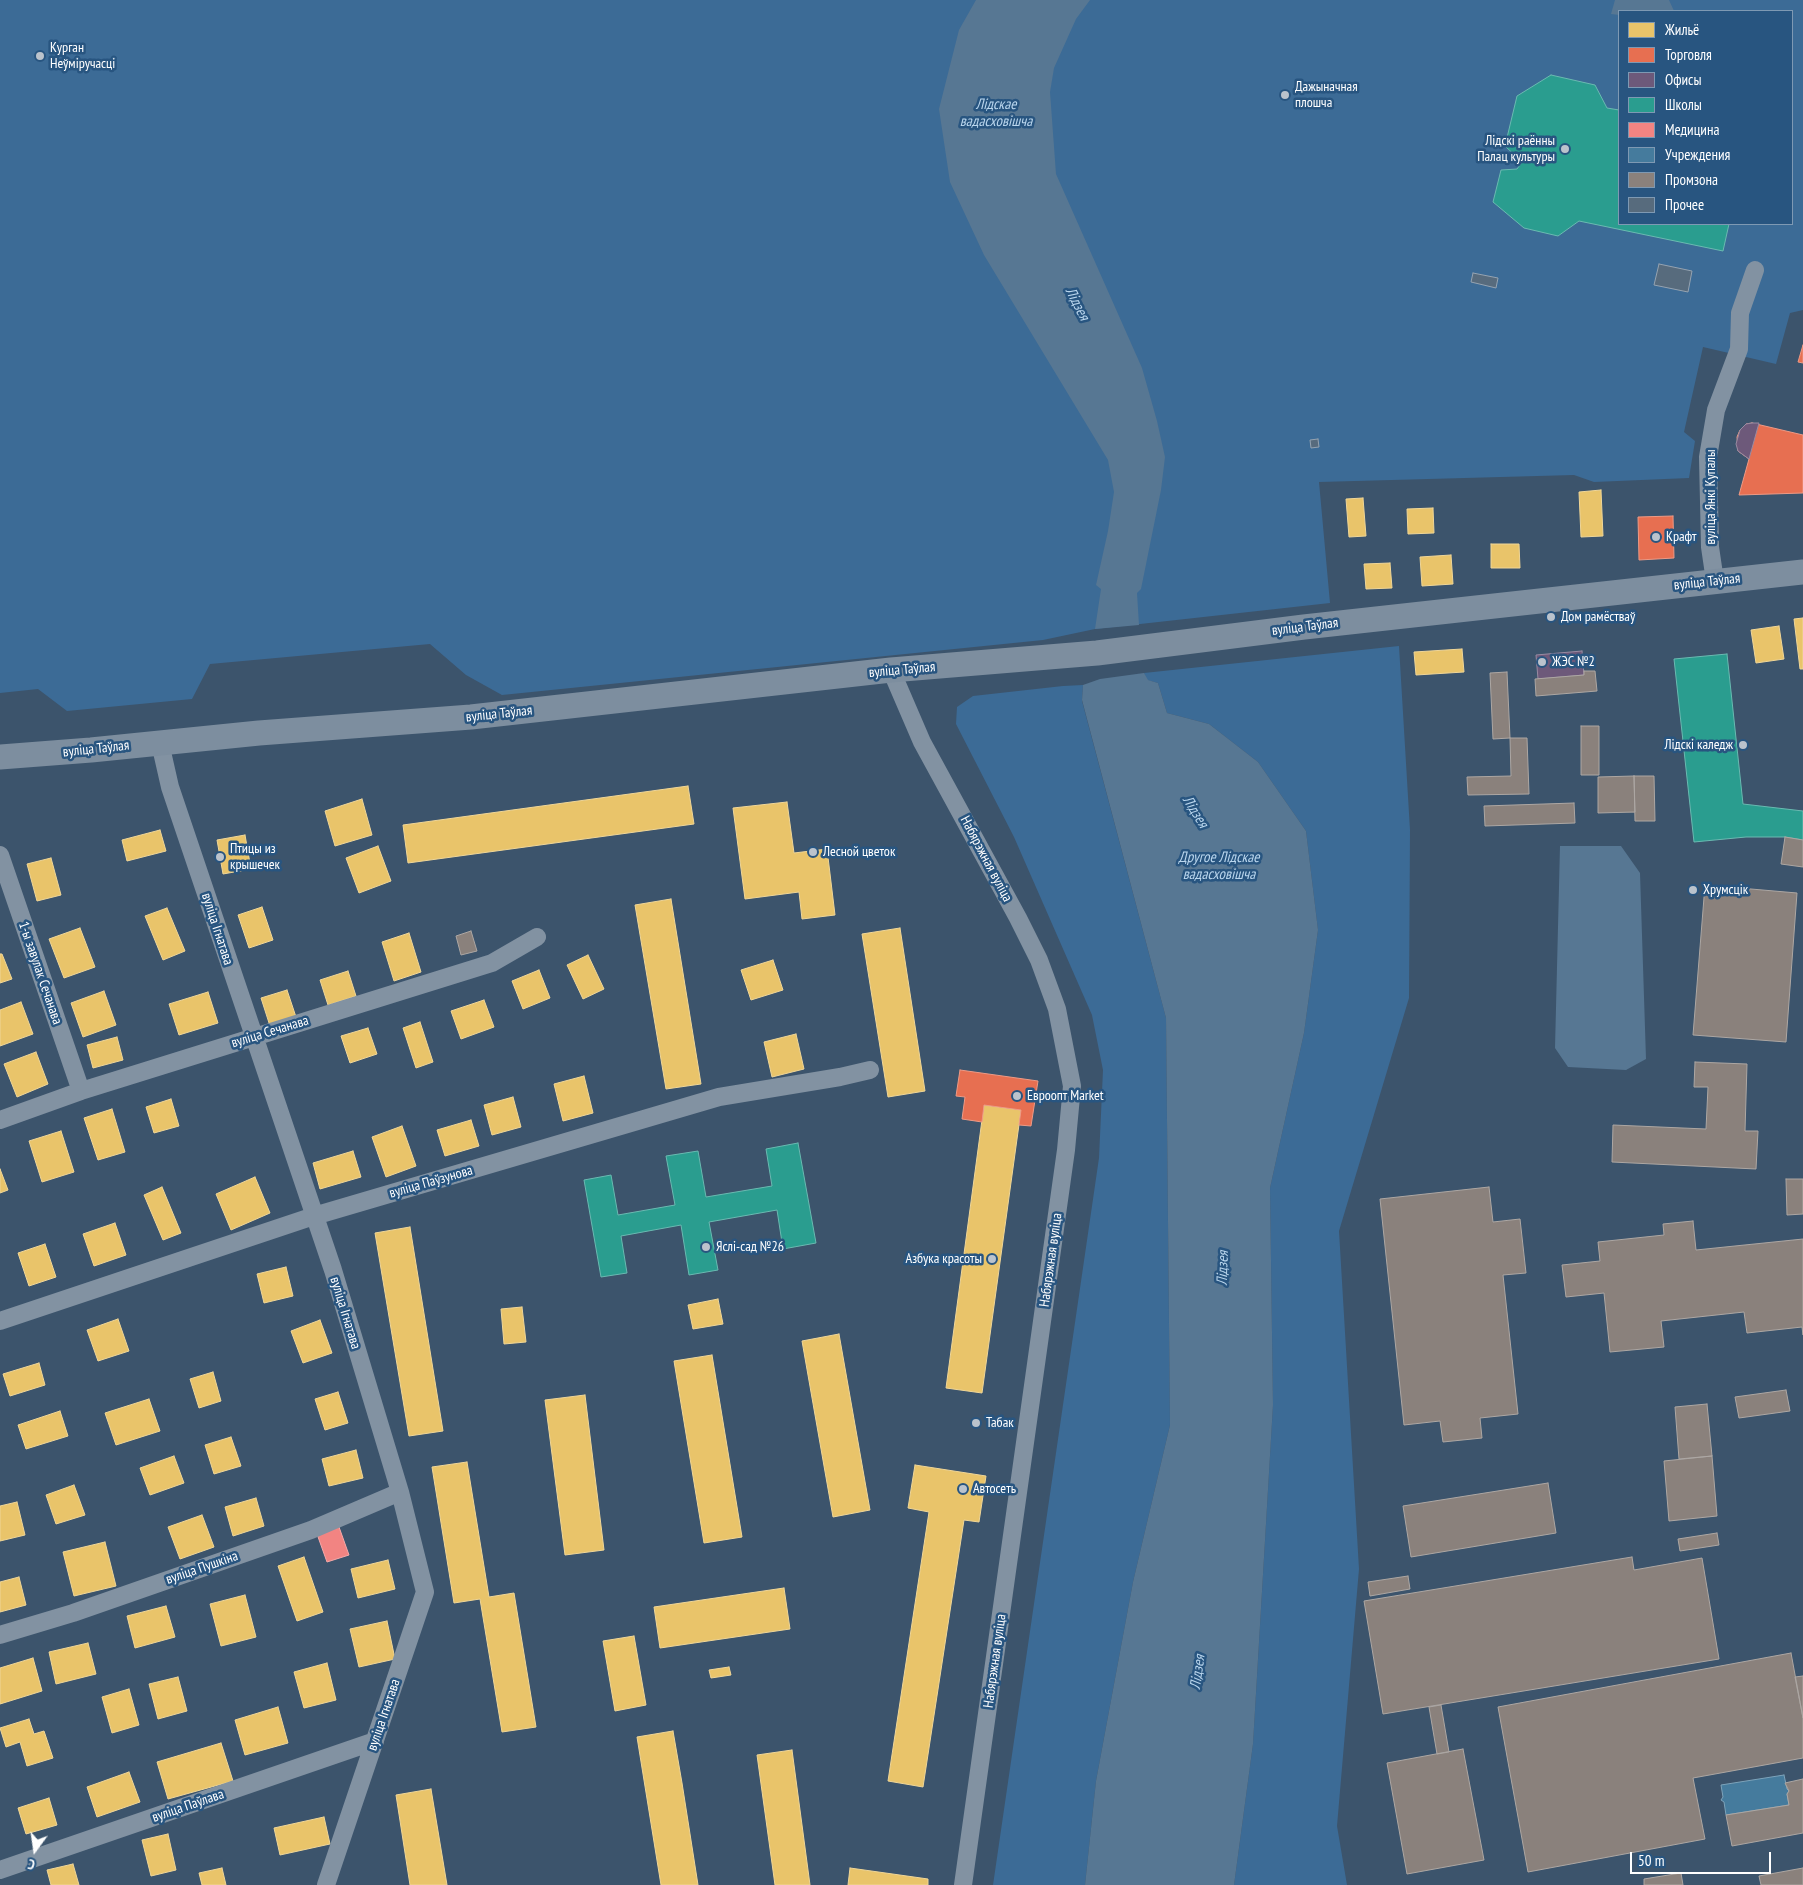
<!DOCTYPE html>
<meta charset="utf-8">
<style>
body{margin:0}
#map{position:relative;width:1803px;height:1885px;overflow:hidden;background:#3c546c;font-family:"PT Sans Narrow",sans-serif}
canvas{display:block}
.legend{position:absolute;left:1618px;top:10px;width:175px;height:215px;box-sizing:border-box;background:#285580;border:1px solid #7e99b3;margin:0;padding:6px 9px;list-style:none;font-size:15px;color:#fff}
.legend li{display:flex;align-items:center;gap:10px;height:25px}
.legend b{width:25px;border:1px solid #7e99b3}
.north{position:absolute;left:10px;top:1825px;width:50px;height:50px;-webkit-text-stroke:4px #285580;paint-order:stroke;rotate:194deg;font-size:14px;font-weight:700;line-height:20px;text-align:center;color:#fff}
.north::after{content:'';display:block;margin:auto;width:18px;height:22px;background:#fff;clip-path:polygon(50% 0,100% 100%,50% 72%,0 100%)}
.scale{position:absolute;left:1630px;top:1852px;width:141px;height:22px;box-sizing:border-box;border:2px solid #fff;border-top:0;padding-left:6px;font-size:15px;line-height:18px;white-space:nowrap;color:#fff;-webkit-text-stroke:4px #285580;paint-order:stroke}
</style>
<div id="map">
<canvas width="1803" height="1885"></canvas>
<ul class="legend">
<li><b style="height:14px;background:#e9c46a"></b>Жильё</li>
<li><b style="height:14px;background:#e76f51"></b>Торговля</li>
<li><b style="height:14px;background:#6d597a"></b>Офисы</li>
<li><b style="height:14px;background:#2a9d8f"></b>Школы</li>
<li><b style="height:14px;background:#f28482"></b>Медицина</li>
<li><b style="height:14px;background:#457b9d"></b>Учреждения</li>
<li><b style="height:14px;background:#8a817c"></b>Промзона</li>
<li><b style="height:14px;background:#576b7d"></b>Прочее</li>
</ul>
<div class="north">С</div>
<div class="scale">50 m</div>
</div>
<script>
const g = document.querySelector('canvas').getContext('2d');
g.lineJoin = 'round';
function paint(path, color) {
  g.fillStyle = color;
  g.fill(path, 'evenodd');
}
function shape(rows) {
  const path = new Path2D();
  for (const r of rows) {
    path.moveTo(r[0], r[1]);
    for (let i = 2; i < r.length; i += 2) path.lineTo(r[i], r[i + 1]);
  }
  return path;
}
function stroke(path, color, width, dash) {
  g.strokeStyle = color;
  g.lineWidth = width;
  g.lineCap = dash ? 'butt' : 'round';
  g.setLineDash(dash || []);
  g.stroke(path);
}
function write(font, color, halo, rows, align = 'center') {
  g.font = font + ' "PT Sans Narrow",sans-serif';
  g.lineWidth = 5;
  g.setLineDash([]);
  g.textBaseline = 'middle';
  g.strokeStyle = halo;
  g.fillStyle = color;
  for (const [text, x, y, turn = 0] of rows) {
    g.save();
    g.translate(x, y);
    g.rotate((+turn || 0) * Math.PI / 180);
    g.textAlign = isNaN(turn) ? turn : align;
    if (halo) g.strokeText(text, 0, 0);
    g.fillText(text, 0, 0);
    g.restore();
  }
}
const green = shape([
 [0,0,1803,0,1803,310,1790,313,1776,364,1703,347,1684,432,1695,441,1689,478,1594,482,1574,475,1319,482,1330,603,1095,629,1043,640,502,695,466,675,430,644,210,664,192,699,67,711,38,689,0,693],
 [1619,11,1792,11,1792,224,1619,224],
 [1399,646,1410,830,1409,998,1339,1231,1359,1569,1337,1826,1347,1885,1234,1885,1253,1744,1273,1405,1270,1188,1304,1033,1318,930,1306,831,1258,762,1209,724,1167,713,1158,683,1147,680,1144,673],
 [1083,685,1082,701,1166,1018,1170,1425,1133,1582,1096,1781,1085,1885,993,1885,1099,1158,1103,1070,1092,1015,1014,837,956,724,957,707,973,696,1063,686]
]);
const water = shape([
 [976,0,1090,0,1076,19,1054,68,1050,92,1056,174,1142,368,1157,421,1165,457,1161,490,1141,589,1137,593,1139,625,1095,629,1101,589,1096,585,1108,531,1114,492,1108,460,984,255,950,182,939,109,959,30],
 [1615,0,1669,0,1674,11,1619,11,1619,15,1611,14],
 [1144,673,1148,680,1158,683,1167,713,1209,724,1258,762,1306,831,1318,930,1304,1033,1270,1188,1273,1405,1253,1744,1234,1885,1085,1885,1096,1781,1133,1582,1170,1425,1166,1018,1082,700,1083,685,1100,679],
 [1560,846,1621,846,1640,873,1646,1059,1626,1070,1568,1067,1555,1048]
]);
const homes = shape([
 [1601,490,1603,536,1581,537,1579,492,1601,490],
 [1363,498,1366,536,1349,537,1346,499,1363,498],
 [1433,508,1434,533,1408,534,1407,509,1433,508],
 [1491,544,1519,544,1520,568,1491,568,1491,544],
 [1451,555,1453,584,1422,586,1420,557,1451,555],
 [1390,563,1392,588,1366,589,1364,564,1390,563],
 [1803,618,1803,669,1800,669,1794,619,1803,618],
 [1779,626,1784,659,1756,663,1751,630,1779,626],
 [1462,649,1464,672,1416,675,1414,652,1462,649],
 [688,786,694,824,408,863,403,825,688,786],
 [362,799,372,835,335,846,325,811,362,799],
 [787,802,794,853,827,849,835,915,802,919,799,892,745,899,733,808,787,802],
 [160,830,166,851,127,861,122,840,160,830],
 [245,835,251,869,223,874,217,840,245,835],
 [378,846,391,881,359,893,346,858,378,846],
 [51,858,61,895,37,901,27,864,51,858],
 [671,899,701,1084,666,1089,635,905,671,899],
 [262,907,273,940,249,948,238,915,262,907],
 [167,908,185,951,163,960,145,916,167,908],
 [80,928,95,967,64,978,49,939,80,928],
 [900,928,925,1091,888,1097,862,934,900,928],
 [409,933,421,972,394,981,382,942,409,933],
 [0,954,2,954,12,979,0,983,0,954],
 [588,955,604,989,583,999,567,965,588,955],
 [773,960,783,990,751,1000,741,970,773,960],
 [539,970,550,998,523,1009,512,981,539,970],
 [348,971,356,996,328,1005,320,980,348,971],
 [287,990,296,1017,270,1026,261,998,287,990],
 [104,991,116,1025,83,1037,71,1003,104,991],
 [208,992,218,1023,179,1035,169,1004,208,992],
 [484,1000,494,1027,461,1039,451,1011,484,1000],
 [21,1002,33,1034,0,1046,0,1010,21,1002],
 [420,1022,433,1062,416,1068,403,1028,420,1022],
 [368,1028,377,1054,350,1063,341,1036,368,1028],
 [796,1034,804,1069,772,1077,764,1042,796,1034],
 [117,1037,123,1060,93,1068,87,1045,117,1037],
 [36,1052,48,1084,17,1097,4,1064,36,1052],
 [584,1076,593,1113,563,1121,554,1084,584,1076],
 [513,1097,521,1127,492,1135,484,1105,513,1097],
 [171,1099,179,1126,154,1133,146,1107,171,1099],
 [984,1105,1021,1110,982,1393,946,1388,984,1105],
 [112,1109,125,1152,98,1160,84,1118,112,1109],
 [471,1120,479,1146,445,1156,437,1130,471,1120],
 [402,1126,416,1166,386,1177,372,1137,402,1126],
 [61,1131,74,1172,42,1182,29,1141,61,1131],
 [353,1151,361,1177,320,1189,313,1163,353,1151],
 [0,1169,8,1190,0,1193,0,1169],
 [255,1177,270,1213,231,1230,216,1194,255,1177],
 [162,1187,181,1233,163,1240,144,1195,162,1187],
 [115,1223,126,1255,94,1266,83,1234,115,1223],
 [410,1227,443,1431,409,1436,375,1233,410,1227],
 [45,1244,56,1277,29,1286,18,1253,45,1244],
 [286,1267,293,1296,264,1303,257,1274,286,1267],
 [718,1299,723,1324,693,1329,688,1305,718,1299],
 [522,1307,526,1342,504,1344,501,1309,522,1307],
 [118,1319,129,1351,98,1361,87,1330,118,1319],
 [320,1320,332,1353,303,1363,291,1331,320,1320],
 [839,1334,870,1510,833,1517,802,1341,839,1334],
 [712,1355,742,1537,704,1543,674,1361,712,1355],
 [39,1363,45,1385,10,1396,3,1374,39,1363],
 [213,1372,221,1401,199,1408,190,1379,213,1372],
 [338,1392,348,1423,325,1430,315,1399,338,1392],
 [585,1395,604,1550,565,1555,545,1400,585,1395],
 [149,1399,160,1431,116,1445,105,1413,149,1399],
 [60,1411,68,1436,26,1449,18,1425,60,1411],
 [231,1437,241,1466,214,1474,205,1445,231,1437],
 [356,1450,363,1478,329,1486,322,1459,356,1450],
 [174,1456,184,1483,150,1495,140,1468,174,1456],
 [467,1462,489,1597,514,1593,536,1727,502,1732,480,1599,454,1603,432,1467,467,1462],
 [915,1465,986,1476,979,1522,964,1520,923,1787,888,1781,929,1512,908,1508,915,1465],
 [74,1485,85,1515,56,1524,46,1495,74,1485],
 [256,1498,264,1526,233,1536,225,1507,256,1498],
 [17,1502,25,1535,0,1541,0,1506,17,1502],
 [202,1515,214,1547,180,1559,168,1527,202,1515],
 [105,1542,116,1586,74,1596,63,1552,105,1542],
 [304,1557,323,1612,297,1621,278,1566,304,1557],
 [388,1560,395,1589,358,1598,351,1569,388,1560],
 [19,1577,26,1605,0,1612,0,1582,19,1577],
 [784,1588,790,1629,660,1648,654,1607,784,1588],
 [245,1595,256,1637,221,1646,210,1604,245,1595],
 [166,1606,175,1637,135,1648,127,1616,166,1606],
 [387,1621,395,1659,359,1667,350,1629,387,1621],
 [634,1636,646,1705,615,1711,603,1641,634,1636],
 [88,1643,96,1674,56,1684,49,1652,88,1643],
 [33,1658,42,1691,0,1704,0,1668,33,1658],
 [327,1663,336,1700,304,1708,294,1672,327,1663],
 [729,1667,731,1675,711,1678,709,1670,729,1667],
 [178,1677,187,1711,158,1719,149,1684,178,1677],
 [129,1689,139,1725,112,1733,102,1697,129,1689],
 [278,1707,288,1743,245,1755,235,1720,278,1707],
 [29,1719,34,1734,44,1731,53,1758,27,1766,20,1742,6,1747,0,1728,29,1719],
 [673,1731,682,1783,698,1885,661,1885,637,1737,673,1731],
 [221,1743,233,1781,168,1799,157,1762,221,1743],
 [792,1750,810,1885,775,1885,757,1755,792,1750],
 [129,1772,140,1802,97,1817,87,1787,129,1772],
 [431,1789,447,1885,410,1885,396,1795,431,1789],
 [49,1798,57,1825,26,1834,18,1808,49,1798],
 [324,1817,330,1844,280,1855,274,1828,324,1817],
 [168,1834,176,1870,151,1876,142,1840,168,1834],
 [73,1864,79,1885,51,1885,47,1870,73,1864],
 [222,1868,226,1885,202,1885,199,1873,222,1868],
 [850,1868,928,1879,928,1885,848,1885,850,1868]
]);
const shops = shape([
 [1803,345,1803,363,1798,362,1803,345],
 [1752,423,1803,435,1803,493,1739,495,1749,459,1738,451,1737,437,1740,430,1746,424,1752,423],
 [1673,516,1674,558,1639,560,1638,517,1673,516],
 [960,1070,1038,1081,1031,1126,1019,1125,1021,1110,984,1105,982,1122,962,1119,965,1097,956,1096,960,1070]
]);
const offices = shape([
 [1752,423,1759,423,1749,459,1738,451,1736,444,1740,430,1746,424,1752,423],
 [1582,651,1584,675,1538,679,1536,655,1582,651]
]);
const schools = shape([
 [1551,75,1595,85,1607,108,1619,110,1619,224,1729,224,1723,251,1579,221,1558,236,1524,228,1493,202,1501,170,1517,169,1522,162,1505,146,1517,96,1551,75],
 [1727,654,1743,804,1803,811,1803,840,1785,837,1746,837,1694,842,1674,659,1727,654],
 [798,1143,816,1243,783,1249,777,1210,709,1222,718,1270,689,1275,681,1225,621,1236,627,1273,601,1277,584,1180,611,1175,618,1215,675,1205,666,1156,698,1151,706,1197,772,1186,766,1149,798,1143]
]);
const health = shape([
 [339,1527,349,1555,327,1562,317,1534,339,1527]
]);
const public = shape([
 [1784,1775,1787,1789,1789,1791,1787,1794,1789,1805,1726,1815,1724,1802,1721,1800,1723,1797,1721,1785,1784,1775]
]);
const industry = shape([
 [1584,671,1595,671,1597,691,1536,696,1535,679,1584,675,1584,671],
 [1507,672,1510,738,1493,739,1490,673,1507,672],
 [1581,726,1599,726,1599,775,1581,775,1581,726],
 [1510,738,1527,738,1529,794,1468,795,1467,777,1511,776,1510,738],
 [1634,776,1635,812,1598,813,1598,777,1634,776],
 [1634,776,1654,776,1655,821,1635,821,1634,776],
 [1574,803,1575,823,1485,826,1484,806,1574,803],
 [1785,837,1803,840,1803,867,1781,864,1785,837],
 [1705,885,1797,893,1786,1042,1693,1035,1705,885],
 [471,931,477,951,461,955,456,936,471,931],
 [1695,1062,1747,1064,1745,1131,1758,1131,1756,1169,1612,1162,1613,1125,1706,1129,1708,1087,1694,1087,1695,1062],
 [1786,1179,1803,1179,1803,1214,1787,1215,1786,1179],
 [1489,1187,1493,1222,1520,1219,1526,1273,1503,1275,1518,1414,1480,1418,1482,1438,1443,1442,1440,1421,1404,1425,1380,1199,1489,1187],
 [1693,1221,1696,1250,1803,1239,1803,1335,1802,1327,1747,1333,1744,1312,1661,1321,1664,1347,1610,1352,1604,1293,1566,1297,1562,1265,1600,1261,1598,1242,1664,1235,1663,1224,1693,1221],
 [1786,1390,1790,1411,1739,1418,1735,1397,1786,1390],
 [1707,1404,1712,1456,1679,1459,1675,1407,1707,1404],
 [1712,1456,1717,1516,1669,1521,1664,1461,1712,1456],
 [1548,1483,1556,1533,1411,1557,1403,1506,1548,1483],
 [1717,1533,1719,1545,1680,1551,1678,1539,1717,1533],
 [1632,1557,1634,1570,1702,1558,1719,1659,1383,1714,1364,1601,1632,1557],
 [1408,1576,1410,1589,1370,1596,1368,1582,1408,1576],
 [1791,1653,1803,1718,1803,1758,1693,1778,1705,1839,1528,1872,1498,1707,1791,1653],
 [1803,1676,1803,1718,1795,1677,1803,1676],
 [1441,1705,1449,1752,1437,1754,1429,1707,1441,1705],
 [1463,1749,1484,1860,1407,1874,1387,1763,1463,1749],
 [1803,1779,1803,1833,1732,1846,1726,1815,1789,1805,1787,1794,1789,1791,1785,1783,1803,1779],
 [1803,1868,1803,1885,1761,1885,1759,1876,1803,1868],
 [1681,1873,1683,1885,1644,1885,1644,1879,1681,1873]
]);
const building = shape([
 [1659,264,1692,271,1688,292,1654,285,1659,264],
 [1473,273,1498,278,1496,288,1471,282,1473,273],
 [1318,439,1319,447,1311,448,1310,440,1318,439]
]);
const minor = shape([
 [1715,581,1710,547,1708,457,1716,410,1739,349,1740,313,1755,270],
 [891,670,922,742,1018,918,1039,960,1057,1009,1072,1086,1066,1150,963,1885],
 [160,743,170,787,333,1270,400,1492,425,1592,326,1885],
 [0,855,81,1091],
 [0,1120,81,1091,492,963,537,937],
 [0,1321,314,1216,719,1097,840,1077,870,1070],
 [0,1635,73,1613,311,1530,400,1492],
 [0,1870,375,1741]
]);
const secondary = shape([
 [0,757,91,750,259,733,471,717,891,670,1097,653,1304,627,1803,572]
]);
const markers = [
 [40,56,5,"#bbc3cc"],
 [1285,95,5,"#bbc3cc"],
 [1565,149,5,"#bbc3cc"],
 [1656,537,5,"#bbc3cc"],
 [1551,617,5,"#bbc3cc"],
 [1542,662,5,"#bbc3cc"],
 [1743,745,5,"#bbc3cc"],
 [813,852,5,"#bbc3cc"],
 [220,857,5,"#bbc3cc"],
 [1693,890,5,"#bbc3cc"],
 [1017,1096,5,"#bbc3cc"],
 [706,1247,5,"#bbc3cc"],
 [992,1259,5,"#bbc3cc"],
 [976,1423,5,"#bbc3cc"],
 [963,1489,5,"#bbc3cc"]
];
const poiNames = [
 ["Курган",50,48],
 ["Неўміручасці",50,64],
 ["Дажыначная",1295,87],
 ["плошча",1295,103],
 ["Лідскі раённы",1555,141,"right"],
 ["Палац культуры",1555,157,"right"],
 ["Крафт",1666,537],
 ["Дом рамёстваў",1561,617],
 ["ЖЭС №2",1552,662],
 ["Лідскі каледж",1733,745,"right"],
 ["Птицы из",230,849],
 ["крышечек",230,865],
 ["Лесной цветок",823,852],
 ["Хрумсцік",1703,890],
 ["Евроопт Market",1027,1096],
 ["Яслі-сад №26",716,1247],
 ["Азбука красоты",982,1259,"right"],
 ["Табак",986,1423],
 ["Автосеть",973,1489]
];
const streetNames = [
 ["вуліца Янкі Купалы",1711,497,-90],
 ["вуліца Таўлая",1707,582,-6],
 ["вуліца Таўлая",1305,627,-7],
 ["вуліца Таўлая",902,670,-5],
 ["вуліца Таўлая",499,714,-6],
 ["вуліца Таўлая",96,749,-6],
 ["Набярэжная вуліца",986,859,62],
 ["вуліца Ігнатава",217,929,72],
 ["1-ы завулак Сечанава",40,973,71],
 ["вуліца Сечанава",270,1032,-17],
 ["вуліца Паўзунова",431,1182,-16],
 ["Набярэжная вуліца",1051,1260,-82],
 ["вуліца Ігнатава",345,1313,73],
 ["вуліца Пушкіна",202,1568,-19],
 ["Набярэжная вуліца",995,1661,-82],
 ["вуліца Ігнатава",384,1715,-71],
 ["вуліца Паўлава",188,1806,-19]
];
const waterNames = [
 ["Лідскае",996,105],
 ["вадасховішча",996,122],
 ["Лідзея",1077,304,63],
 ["Лідзея",1195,812,58],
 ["Другое Лідскае",1219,858],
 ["вадасховішча",1219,875],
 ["Лідзея",1223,1268,-88],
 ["Лідзея",1198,1672,-82]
];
paint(green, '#3c6b96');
paint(water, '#577793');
paint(homes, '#e9c46a');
stroke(homes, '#f0d697', 1);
paint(shops, '#e76f51');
stroke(shops, '#ee9a85', 1);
paint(offices, '#6d597a');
stroke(offices, '#998ba2', 1);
paint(schools, '#2a9d8f');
stroke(schools, '#6abab1', 1);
paint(health, '#f28482');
stroke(health, '#f6a9a8', 1);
paint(public, '#457b9d');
stroke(public, '#7da3ba', 1);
paint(industry, '#8a817c');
stroke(industry, '#ada7a3', 1);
paint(building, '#576b7d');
stroke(building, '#95a3b1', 1);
stroke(minor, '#8292a2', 18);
stroke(secondary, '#7d8e9f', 25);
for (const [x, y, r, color] of markers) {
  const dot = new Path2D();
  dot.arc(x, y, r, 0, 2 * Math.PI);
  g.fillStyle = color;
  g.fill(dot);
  stroke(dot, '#285580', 2);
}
write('14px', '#fff', '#285580', poiNames, 'left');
write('14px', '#fff', '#285580', streetNames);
write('italic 15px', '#bad6ed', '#285580', waterNames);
</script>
